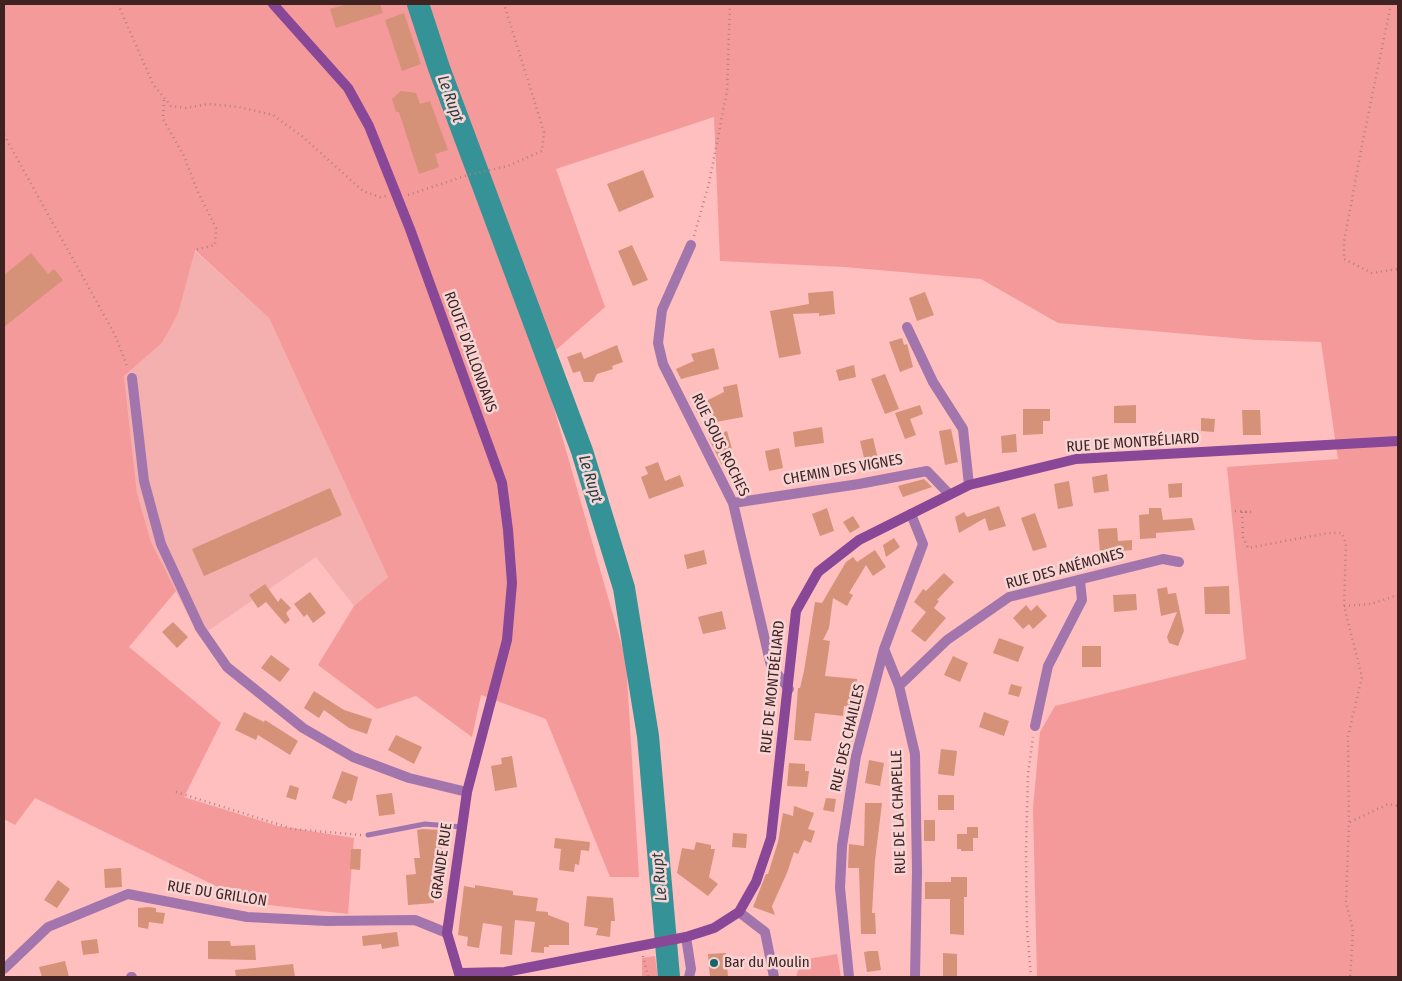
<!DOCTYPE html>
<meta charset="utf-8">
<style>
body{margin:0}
#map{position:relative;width:1402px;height:981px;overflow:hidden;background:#febfbe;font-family:"Fira Sans Condensed",sans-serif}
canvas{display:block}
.frame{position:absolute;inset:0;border:5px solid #3f2222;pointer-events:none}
</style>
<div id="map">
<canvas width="1402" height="981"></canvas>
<div class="frame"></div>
</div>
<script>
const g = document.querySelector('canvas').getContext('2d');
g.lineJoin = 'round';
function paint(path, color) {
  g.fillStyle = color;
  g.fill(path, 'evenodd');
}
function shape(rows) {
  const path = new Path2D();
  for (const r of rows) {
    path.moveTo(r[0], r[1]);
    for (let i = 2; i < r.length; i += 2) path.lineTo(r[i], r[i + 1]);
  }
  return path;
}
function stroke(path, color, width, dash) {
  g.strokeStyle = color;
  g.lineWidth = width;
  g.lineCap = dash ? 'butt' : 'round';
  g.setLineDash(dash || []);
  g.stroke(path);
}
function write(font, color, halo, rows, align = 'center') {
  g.font = font + ' "Fira Sans Condensed",sans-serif';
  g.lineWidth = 5;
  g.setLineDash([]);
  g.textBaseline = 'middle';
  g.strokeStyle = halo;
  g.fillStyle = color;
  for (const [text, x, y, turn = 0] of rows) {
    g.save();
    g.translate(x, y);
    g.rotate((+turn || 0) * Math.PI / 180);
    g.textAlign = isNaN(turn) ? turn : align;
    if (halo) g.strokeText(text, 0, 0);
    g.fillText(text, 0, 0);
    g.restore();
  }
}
const built = shape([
 [194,250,269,318,388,577,354,606,316,557,199,637,151,542,137,493,124,376,162,343,178,314]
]);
const green = shape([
 [4,4,1398,4,1398,977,1037,977,1033,808,1040,732,1055,706,1246,659,1227,467,1338,459,1321,342,1257,340,1058,323,981,279,844,267,720,261,714,117,556,169,605,307,541,363,626,660,639,877,610,877,546,719,481,695,472,737,416,696,377,709,318,665,354,606,388,577,269,318,195,250,178,314,162,343,124,376,137,493,151,542,176,591,129,647,221,723,184,797,278,826,354,838,348,914,251,903,35,798,15,825,4,819],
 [837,954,841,977,796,977,801,960],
 [655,956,658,977,642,977,642,958]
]);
const river = shape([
 [418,4,439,68,582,451,624,588,648,736,669,977]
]);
const building = shape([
 [348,4,380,4,383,13,336,28,330,9],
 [404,13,421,64,402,71,385,20],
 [401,91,416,93,420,104,430,101,448,150,435,154,439,167,419,174,399,112,396,112,392,99],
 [643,170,654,197,619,212,607,184],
 [632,245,648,280,633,286,618,251],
 [31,253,48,274,54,269,63,280,4,327,4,275],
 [833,291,835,314,819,316,819,313,793,314,801,354,779,358,770,311,809,304,808,293],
 [925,292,934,315,917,321,909,298],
 [902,338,904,345,907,344,913,367,900,372,889,342],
 [617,345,623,362,612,366,613,369,597,374,593,382,584,382,580,371,573,373,567,357,581,352,584,359],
 [714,348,719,369,681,379,676,369,694,361,691,354],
 [854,365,856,377,839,381,836,370],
 [885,374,899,409,885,414,871,379],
 [737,384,743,417,716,422,712,413,700,419,694,407,724,392,723,387],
 [920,405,923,414,910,419,916,435,905,439,895,413],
 [1136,405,1136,423,1114,423,1114,406],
 [1023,409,1050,409,1050,421,1043,421,1043,434,1023,435],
 [1242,410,1260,410,1261,435,1243,435],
 [1201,418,1215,419,1214,432,1201,431],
 [822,427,824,443,795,447,793,432],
 [951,429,958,462,945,465,939,431],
 [727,431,732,449,727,452,732,460,722,465,709,439],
 [1016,434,1017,452,1002,453,1001,436],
 [873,438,878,459,865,462,860,441],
 [779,448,783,468,769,471,765,451],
 [658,462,665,481,680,475,684,486,649,499,641,477,648,474,645,467],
 [1107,474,1109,491,1094,493,1092,477],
 [924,479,932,487,903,497,898,486],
 [1069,481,1073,506,1058,509,1054,484],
 [1182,483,1182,497,1169,498,1168,484],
 [330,488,342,515,204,576,192,549],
 [999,506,1006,526,989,531,985,518,959,533,955,517,964,512,967,517],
 [827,508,834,531,820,536,812,514],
 [1149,508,1161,508,1163,520,1192,518,1195,530,1156,533,1156,538,1140,539,1139,515,1149,514],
 [1035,513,1047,547,1033,551,1021,518],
 [853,516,860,527,850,533,843,522],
 [1117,528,1118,541,1132,540,1132,550,1100,553,1098,529],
 [894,538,900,547,886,557,883,545],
 [704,550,707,564,687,569,684,555],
 [875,550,886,567,873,576,866,565,849,593,853,595,847,606,833,598,829,628,823,640,830,641,825,676,857,679,855,707,844,706,843,716,815,713,811,741,794,740,798,688,800,688,804,671,815,602,822,603,846,562,853,557,857,562],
 [944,573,954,582,937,600,939,601,934,608,946,618,925,642,911,631,926,612,914,602,923,589,926,591],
 [265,584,278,602,281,598,291,608,286,613,290,620,285,624,266,602,258,608,249,595],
 [1229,586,1230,614,1205,614,1204,587],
 [1167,587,1168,594,1176,593,1184,631,1178,646,1169,643,1167,637,1177,612,1161,616,1157,589],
 [310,592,326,613,313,623,307,614,304,617,294,604],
 [1136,594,1137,610,1114,612,1113,595],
 [1026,605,1031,611,1037,605,1047,616,1033,629,1029,624,1023,629,1013,618],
 [722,611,726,629,703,634,698,617],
 [173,622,188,637,177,648,162,632],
 [999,638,1024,647,1018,662,993,653],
 [1082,646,1101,646,1101,667,1082,667],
 [271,655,290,669,280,682,261,668],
 [953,656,968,663,960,682,944,675],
 [1011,684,1022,687,1019,697,1008,694],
 [314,691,344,710,372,719,367,734,349,728,324,710,319,718,304,708],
 [244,712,264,722,265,720,298,741,290,755,258,735,256,740,235,730],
 [984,712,1009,721,1004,736,979,727],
 [396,735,422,747,414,764,388,750],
 [941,749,957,751,954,776,938,774],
 [512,756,517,787,495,791,491,766,502,764,501,758],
 [869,760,884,763,880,786,865,783],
 [789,763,805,764,805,771,809,771,807,787,787,786],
 [342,771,358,777,352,801,348,800,346,804,332,798],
 [290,785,299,788,296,800,286,797],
 [392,793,395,814,379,816,376,795],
 [938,795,954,795,954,810,938,810],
 [826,798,836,799,834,812,823,810],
 [865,803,882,803,875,860,872,913,875,913,876,934,861,934,859,868,848,868,849,844,864,846],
 [794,806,814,813,808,829,815,831,811,843,804,840,798,854,794,852,787,873,772,906,775,915,753,907,766,874,768,874,778,842,783,813,793,816],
 [924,820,935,820,935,841,924,841],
 [967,827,978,827,978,838,973,838,973,851,961,851,961,849,957,849,957,834,967,834],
 [423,829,441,830,443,883,433,884,434,903,408,905,406,875,416,874,414,858,420,858,417,830],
 [733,833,747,834,746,848,732,847],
 [555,838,590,842,589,851,581,850,579,865,575,864,574,872,559,870,561,849,554,848],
 [696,842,711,845,711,849,715,849,709,877,718,884,708,896,677,873,682,848,694,850],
 [351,849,361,849,360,870,350,869],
 [121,868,122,887,105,888,104,869],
 [951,877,967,877,967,897,964,897,964,935,950,934,950,899,925,899,925,882,951,882],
 [58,880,70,889,57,908,44,900],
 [475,885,513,891,513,895,538,898,536,911,548,912,548,915,569,923,569,945,549,945,549,947,544,947,544,953,531,952,535,922,515,920,512,955,500,954,502,926,483,923,479,948,467,946,468,937,458,935,464,886,475,888],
 [587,896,613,898,615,921,611,921,610,937,596,935,598,928,584,926],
 [148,907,156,908,156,912,165,913,163,924,149,922,148,929,138,927,138,908],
 [397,932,399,946,382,949,381,944,363,946,362,936],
 [97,939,99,953,83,955,81,941],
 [208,941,230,941,231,946,255,945,256,960,208,959],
 [870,951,878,951,881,970,867,972,864,952],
 [726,953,728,977,710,977,708,954],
 [943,953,957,954,957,977,943,977],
 [65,961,69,977,42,977,39,967],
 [293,964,295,977,236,977,235,970]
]);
const path = shape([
 [118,4,153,84,171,106,186,108,208,104,239,107,273,115,303,137,363,191,380,197,386,196],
 [1391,4,1363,140,1344,242,1344,259,1372,273,1398,269],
 [164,100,163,119,184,156,198,192,216,228,215,245,194,250],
 [4,135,114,333,128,368],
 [408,195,468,175,508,166,542,151,544,132,504,4],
 [694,236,709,183,727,91,730,4],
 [1235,511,1251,512,1242,512,1243,537,1248,548,1328,533,1342,533,1346,544,1344,606,1362,677,1348,736,1349,823,1346,901,1353,931,1350,977],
 [1344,606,1371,604,1398,595],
 [176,792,293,829,361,835],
 [1350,822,1388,804,1398,806],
 [643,956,648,977],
 [1031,977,1027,929,1026,851,1028,774,1033,737]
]);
const lane = shape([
 [368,835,425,824,462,827]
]);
const street = shape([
 [691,245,662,310,658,343,663,364,733,503,771,666,789,689],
 [907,327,933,382,963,429,969,485],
 [132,378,144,481,161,544,200,628,227,667,303,728,353,757,409,778,467,792],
 [733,503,859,484,927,471,949,494],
 [884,649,899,686,915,754,917,872,915,977],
 [899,686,947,640,1009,597,1163,559,1179,562],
 [1035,726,1048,666,1082,600,1080,581],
 [739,912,765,932,774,977],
 [686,937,691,969,689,977],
 [4,969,48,927,128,894,247,917,327,921,415,920,447,933],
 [131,977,132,977],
 [849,977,840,888,842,846,856,756,884,649,923,544,911,514]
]);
const secondary = shape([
 [273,4,348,88,369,126,410,229,502,483,508,530,512,583,507,640,467,792,447,933,460,977],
 [460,973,505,972,686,937,714,928,739,912,756,882,771,838,796,611,818,572,859,540,969,485,1076,459,1398,441]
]);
const markers = [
 [714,963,5,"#166569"]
];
const streetNames = [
 ["ROUTE D’ALLONDANS",470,352,70],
 ["RUE DE MONTBÉLIARD",1133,443,-4],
 ["RUE SOUS ROCHES",720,445,64],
 ["CHEMIN DES VIGNES",843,470,-10],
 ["RUE DES ANÉMONES",1065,569,-15],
 ["RUE DE MONTBÉLIARD",773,687,-84],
 ["RUE DES CHAILLES",848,738,-77],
 ["RUE DE LA CHAPELLE",899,812,-92],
 ["GRANDE RUE",442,861,-82],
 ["RUE DU GRILLON",217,894,9]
];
const poiNames = [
 ["Bar du Moulin",724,963]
];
const waterNames = [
 ["Le Rupt",450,99,70],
 ["Le Rupt",590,479,73],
 ["Le Rupt",660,877,-95]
];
paint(built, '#f4b0af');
paint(green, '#f59a9a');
stroke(river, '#359297', 22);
paint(building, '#d69179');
stroke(path, '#b28080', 2.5, [1, 4]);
stroke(lane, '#a276ac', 5);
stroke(street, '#a276ac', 10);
stroke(secondary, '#884797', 10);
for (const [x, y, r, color] of markers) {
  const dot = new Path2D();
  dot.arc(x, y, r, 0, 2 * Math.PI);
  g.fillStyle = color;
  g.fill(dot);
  stroke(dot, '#f6d5d4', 2);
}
write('15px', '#3f2222', '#f6d5d4', streetNames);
write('15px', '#3f2222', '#f6d5d4', poiNames, 'left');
write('italic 16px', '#213e40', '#f6d5d4', waterNames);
</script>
